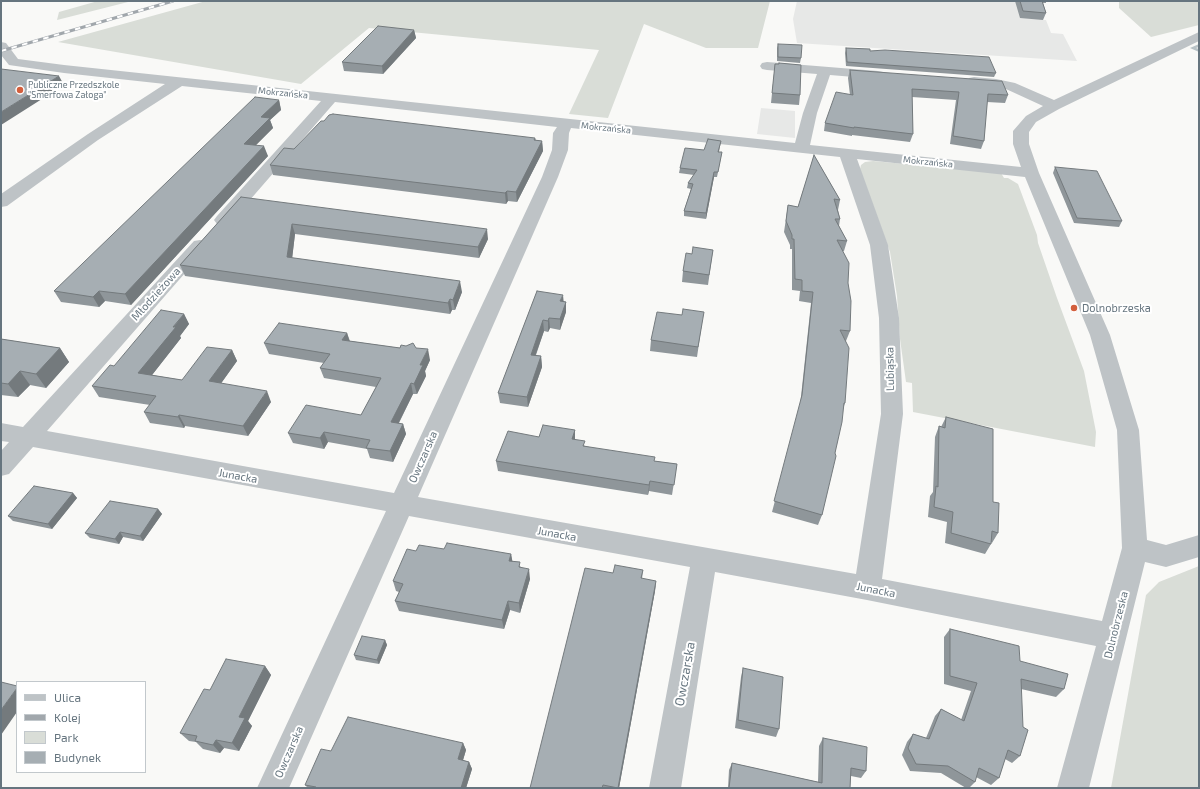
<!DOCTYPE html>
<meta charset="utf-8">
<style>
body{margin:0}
#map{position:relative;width:1200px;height:789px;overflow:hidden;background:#f9f9f7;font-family:"Exo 2",sans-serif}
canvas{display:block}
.frame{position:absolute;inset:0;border:2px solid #66757f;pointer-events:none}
.legend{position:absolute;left:16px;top:681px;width:130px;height:92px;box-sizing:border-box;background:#fff;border:1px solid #c2c8cc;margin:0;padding:5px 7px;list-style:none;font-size:12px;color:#66757f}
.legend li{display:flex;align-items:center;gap:8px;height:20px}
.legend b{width:20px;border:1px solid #c2c8cc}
</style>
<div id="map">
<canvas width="1200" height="789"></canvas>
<div class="frame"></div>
<ul class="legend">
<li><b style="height:5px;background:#bec3c6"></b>Ulica</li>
<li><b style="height:5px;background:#a1a7ac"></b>Kolej</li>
<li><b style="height:11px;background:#d9ddd7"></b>Park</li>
<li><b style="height:11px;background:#a6aeb3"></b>Budynek</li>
</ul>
</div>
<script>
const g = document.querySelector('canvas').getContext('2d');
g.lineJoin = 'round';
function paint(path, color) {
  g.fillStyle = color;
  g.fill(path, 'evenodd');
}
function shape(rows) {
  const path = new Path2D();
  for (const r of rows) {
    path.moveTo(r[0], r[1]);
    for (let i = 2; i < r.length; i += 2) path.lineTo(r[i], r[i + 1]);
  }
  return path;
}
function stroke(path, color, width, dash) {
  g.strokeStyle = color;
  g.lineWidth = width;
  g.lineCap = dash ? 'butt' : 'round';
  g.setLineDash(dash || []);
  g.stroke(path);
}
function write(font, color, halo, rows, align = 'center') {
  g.font = font + ' "Exo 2",sans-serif';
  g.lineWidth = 4;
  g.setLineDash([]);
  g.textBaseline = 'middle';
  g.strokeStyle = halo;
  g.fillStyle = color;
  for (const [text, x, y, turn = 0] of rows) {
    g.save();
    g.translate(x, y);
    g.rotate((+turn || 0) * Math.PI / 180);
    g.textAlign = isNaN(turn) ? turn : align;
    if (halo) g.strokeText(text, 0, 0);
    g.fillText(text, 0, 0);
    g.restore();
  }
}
const built = shape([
 [797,1,1023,1,1043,20,1046,20,1051,33,1063,34,1077,61,797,43,793,19],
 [761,108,795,111,795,138,757,134]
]);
const green = shape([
 [98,1,132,1,57,20,59,12],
 [206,1,770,1,758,48,706,48,644,24,608,118,569,114,599,50,369,28,301,84,58,42],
 [1119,1,1199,1,1199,25,1151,37,1119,8],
 [873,161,1001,173,1004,178,1008,178,1018,184,1037,235,1038,243,1057,298,1084,371,1096,432,1095,447,913,412,912,383,906,382,900,339,897,296,890,252,860,169,861,165,865,162],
 [1199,566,1199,788,1111,788,1146,595,1159,582]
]);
const stream = shape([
 [1199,44,1199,47,1196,48,1199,49,1199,52,1190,48,1199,44]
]);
const minor = shape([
 [1199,32,1199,41,1059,109,1036,122,1029,132,1029,144,1039,173,1110,335,1139,430,1147,540,1166,545,1199,535,1199,557,1166,567,1145,562,1089,788,1057,788,1096,646,867,600,715,572,681,788,649,788,690,567,409,516,289,788,257,788,386,511,33,447,9,474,1,476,1,451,9,442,1,441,1,423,23,427,194,241,200,240,206,241,209,245,206,249,47,431,394,493,542,177,552,150,553,133,557,127,335,102,229,224,223,225,217,224,214,220,217,216,321,101,182,86,98,140,7,206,1,207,1,194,88,134,165,84,64,73,9,65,1,55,1,42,6,43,18,59,64,65,795,143,803,113,817,74,767,70,762,69,760,66,762,63,767,62,878,71,883,72,885,75,883,78,878,79,830,75,817,113,810,145,1021,167,1013,144,1013,131,1026,116,1043,106,1006,89,969,84,967,81,969,78,974,77,996,79,1015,83,1054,100,1199,32],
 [571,128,840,157,870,245,879,318,881,414,856,574,418,497,558,177,568,150,569,133,571,128],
 [857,159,1025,177,1090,335,1117,430,1122,548,1102,621,882,579,903,414,899,318,888,245,857,159]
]);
const rail = shape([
 [1,51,173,1]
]);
const wall = shape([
 [1015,1,1046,1,1046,3,1043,3,1046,13,1043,20,1020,18],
 [414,30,416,38,383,74,344,71,342,62],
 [778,44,801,58,800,63,777,61,777,48],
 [846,48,870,51,996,73,994,77,846,66,845,53],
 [775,64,800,95,799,105,771,103],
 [850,70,1008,95,1005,103,987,102,984,141,981,149,950,144,956,100,912,97,913,134,910,142,852,135,852,136,824,131,825,123,850,95,848,78],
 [279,100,281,110,270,120,273,128,256,145,268,156,131,305,105,301,99,307,61,302,54,291],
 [535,138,536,140,542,141,543,151,517,202,508,201,506,204,273,175,270,165,294,149],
 [721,141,719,152,722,152,717,177,714,177,706,219,684,216,684,211,691,189,687,188,688,183,694,175,679,173,680,168,704,150],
 [814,155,840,200,838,210,840,219,839,226,847,241,844,251,843,251,848,283,850,331,846,341,845,403,843,409,835,453,822,515,818,525,772,512,800,406,811,303,799,301,800,291,792,290,792,249,790,249,790,245,784,232,788,205,798,207],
 [1055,167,1122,221,1119,227,1074,223,1053,173],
 [241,197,488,239,479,258,295,234,292,258,462,292,455,310,452,310,450,314,185,276,180,265],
 [713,250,708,285,682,282,683,271,692,254],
 [537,291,566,302,566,312,560,330,550,328,548,332,544,331,536,355,541,356,542,367,528,407,500,403,498,393],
 [184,314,189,324,180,336,181,338,152,375,182,380,232,350,237,361,221,383,271,402,248,436,185,426,184,428,150,423,144,412,150,405,99,397,92,386,114,366],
 [702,323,697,357,650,351,651,340],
 [347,333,350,341,400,348,416,348,430,360,425,371,426,376,417,394,413,394,399,423,403,424,406,434,393,462,370,458,367,449,328,442,324,449,293,443,288,433,361,415,376,387,324,378,320,368,324,363,269,354,264,343],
 [1,339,60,348,69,362,46,388,30,385,18,397,1,395],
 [946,417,993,502,998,533,992,543,991,542,991,544,985,554,945,543,947,522,928,517,930,496,933,492,935,437,939,426,941,427],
 [575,430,575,439,585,446,654,461,677,464,672,495,649,491,648,495,498,471,496,461,539,437],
 [73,493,77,498,52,529,13,521,8,516],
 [158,509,162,514,143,541,123,537,119,544,90,538,85,533],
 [444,549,511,554,512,561,521,567,530,579,520,613,510,610,504,629,399,611,395,601,399,592,396,591,393,581,416,551],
 [643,570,642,579,656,581,655,591,619,788,530,788,613,573],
 [950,629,1020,661,1064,689,1056,697,1021,689,1020,756,1012,763,1005,759,999,778,991,785,976,777,975,782,969,788,966,788,941,773,910,771,902,755,907,742,913,734,926,738,935,716,941,709,961,720,971,691,944,684,944,637],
 [385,640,387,645,379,664,356,660,354,655],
 [265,666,271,675,248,721,252,726,239,751,224,748,220,753,203,749,196,742,189,741,180,733,210,690],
 [743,668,779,729,776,737,735,728,741,677],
 [823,738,866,771,861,778,851,776,850,788,728,788,729,770,732,763,818,782,819,746],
 [463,743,466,750,463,760,469,762,472,769,466,788,308,788,305,785,331,751]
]);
const shadedWall = shape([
 [414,30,416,38,383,74,382,66],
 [59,76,64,85,1,125,1,112],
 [279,100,281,110,270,120,273,128,247,154,244,144,261,117],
 [542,141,543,151,517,202,516,192],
 [264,146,268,156,131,305,125,294],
 [714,172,714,177,706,219,706,213],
 [507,191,508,201,506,204,505,193],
 [292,224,295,234,291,268,287,257],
 [487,229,488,239,479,258,478,247],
 [460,281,462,292,455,310,453,300],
 [99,291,105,301,99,307,93,297],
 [563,295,564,305,560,301],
 [450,299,452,310,450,314,448,303],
 [566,302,566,312,560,330,560,319],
 [184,314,189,324,180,336,181,338,145,384,138,373],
 [549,318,550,328,548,332,548,321],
 [543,320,544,331,532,365,531,355],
 [347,333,350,343,342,340],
 [60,348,69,362,46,388,36,374],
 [428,349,430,360,425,371,426,376,417,394,414,384,420,365],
 [232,350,237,361,215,392,209,381],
 [541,356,542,367,528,407,527,397],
 [20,371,30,385,18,397,8,384],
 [411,383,413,394,394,432,391,422],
 [267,391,271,402,248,436,243,426],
 [179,415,185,426,184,428,178,417],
 [403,424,406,434,393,462,390,451],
 [575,430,575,440,572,439],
 [324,432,328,442,324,449,320,438],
 [650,481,649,491,648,495,649,485],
 [73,493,77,498,52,529,48,524],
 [158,509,162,514,143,541,140,536],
 [120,532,123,537,119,544,115,539],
 [511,554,513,564,509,561],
 [529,569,530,579,520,613,519,603],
 [656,581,655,591,619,788,618,788],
 [508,601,510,610,504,629,502,620],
 [385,640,387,645,379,664,377,660],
 [265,666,271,675,248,721,252,726,239,751,232,743,239,717],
 [17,688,17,712,1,735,1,710],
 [216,740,224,748,220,753,213,745],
 [463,743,466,750,461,767,458,759],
 [469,762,472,769,466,788,461,788]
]);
const building = shape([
 [1020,1,1042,1,1046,13,1023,11,1020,1],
 [378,26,414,30,382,66,342,62,378,26],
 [778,44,802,45,801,58,778,57,778,44],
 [846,48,870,49,870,51,885,50,989,57,996,73,847,62,846,48],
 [779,63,801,65,800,95,772,93,775,64,779,64,779,63],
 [1,69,59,76,1,112,1,69],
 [850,70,999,81,1002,81,1008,95,988,94,984,141,953,136,959,92,912,89,913,134,854,127,854,128,825,123,836,92,853,95,850,70],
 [255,97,279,100,261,117,270,118,244,144,264,146,125,294,99,291,93,297,54,291,255,97],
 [333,114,535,138,534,140,542,141,516,192,507,191,505,193,270,165,284,148,294,149,321,121,324,121,329,115,333,114],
 [708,139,721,141,718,152,722,152,718,172,714,172,706,213,684,211,693,184,688,183,697,170,680,168,685,148,704,150,708,139],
 [814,155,840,200,834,199,840,219,835,219,847,241,837,240,849,263,848,283,851,301,850,331,840,330,849,348,845,403,844,403,842,422,835,453,836,456,822,515,774,501,802,395,813,292,802,291,802,280,795,279,794,239,792,239,792,235,786,221,788,205,798,207,814,155],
 [1055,167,1097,171,1122,221,1077,218,1055,167],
 [241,197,487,229,478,247,292,224,287,257,460,281,453,300,450,299,448,303,180,265,241,197],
 [693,247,713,250,709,275,683,271,686,253,692,254,693,247],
 [537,291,563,295,560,301,566,302,560,319,549,318,548,321,543,320,531,355,541,356,527,397,498,393,537,291],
 [683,309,704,312,698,347,651,340,657,312,682,315,683,309],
 [161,310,184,314,173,327,176,327,138,373,182,380,207,347,232,350,209,381,267,391,243,426,179,415,178,417,144,412,156,396,92,386,110,365,114,366,161,310],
 [279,323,347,333,342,340,400,348,401,345,406,346,413,343,416,348,428,349,420,365,423,365,414,384,411,383,391,422,403,424,390,451,366,448,370,440,324,432,320,438,288,433,306,405,361,415,381,378,320,368,330,354,264,343,279,323],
 [1,339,60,348,36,374,20,371,8,384,1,383,1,339],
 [946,417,993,429,993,502,999,503,998,533,992,531,991,544,951,533,953,512,934,507,936,486,938,487,939,426,945,428,946,417],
 [543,425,575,430,572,439,585,441,583,446,655,457,654,461,677,464,674,485,650,481,649,485,496,461,508,431,539,437,543,425],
 [34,486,73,493,48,524,8,516,34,486],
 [110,501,158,509,140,536,120,532,115,539,85,533,110,501],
 [447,543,511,554,509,561,520,562,519,567,529,569,519,603,508,601,502,620,395,601,403,584,393,581,407,549,416,551,419,545,444,549,447,543],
 [615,565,643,570,641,578,656,581,618,788,603,785,602,788,530,788,585,568,613,573,615,565],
 [950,629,1019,646,1020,661,1068,674,1064,689,1021,679,1023,727,1028,730,1020,756,1008,750,999,778,979,768,975,782,948,766,916,764,908,748,913,734,929,739,941,709,964,721,977,683,950,676,950,629],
 [362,636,385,640,377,660,354,655,362,636],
 [226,659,265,666,239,717,245,718,232,743,216,740,213,745,195,741,197,736,180,733,204,689,210,690,226,659],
 [743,668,783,677,779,729,738,720,743,668],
 [1,682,17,686,17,688,1,710,1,682],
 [348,717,463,743,458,759,469,762,461,788,316,788,316,787,305,785,321,749,331,751,348,717],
 [823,738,867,747,866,771,851,768,850,788,729,788,732,763,822,783,823,738]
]);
const markers = [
 [20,90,4,"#d35f3d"],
 [1074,308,4,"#d35f3d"]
];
const farPoinames = [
 ["Publiczne Przedszkole",28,85],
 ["\"Smerfowa Załoga\"",28,95]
];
const farStreetnames = [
 ["Mokrzańska",283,93,6],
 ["Mokrzańska",606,128,6],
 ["Mokrzańska",928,162,6]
];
const streetNames = [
 ["Młodzieżowa",156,294,-48],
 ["Lubiąska",890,369,-91],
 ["Owczarska",423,457,-66],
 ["Junacka",238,476,10],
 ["Junacka",557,534,10],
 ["Junacka",876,590,11],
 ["Dolnobrzeska",1116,625,-76],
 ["Owczarska",289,752,-66]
];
const poiNames = [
 ["Dolnobrzeska",1082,308]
];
const nearStreetnames = [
 ["Owczarska",685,674,-80]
];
paint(built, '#e7e8e7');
paint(green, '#d9ddd7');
paint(stream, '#b8c2c6');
paint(minor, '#bec3c6');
stroke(rail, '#a1a7ac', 3);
stroke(rail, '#fff', 2, [5.5]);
paint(wall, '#8f969a');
paint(shadedWall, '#747a7d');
paint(building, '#a6aeb3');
stroke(building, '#747a7d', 1);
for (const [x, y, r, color] of markers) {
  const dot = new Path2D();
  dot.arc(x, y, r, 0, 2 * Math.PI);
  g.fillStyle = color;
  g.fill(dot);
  stroke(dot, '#fff', 1.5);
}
write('9px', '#66757f', '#fff', farPoinames, 'left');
write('9px', '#66757f', '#fff', farStreetnames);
write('11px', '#66757f', '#fff', streetNames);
write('11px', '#66757f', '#fff', poiNames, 'left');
write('13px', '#66757f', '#fff', nearStreetnames);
</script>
